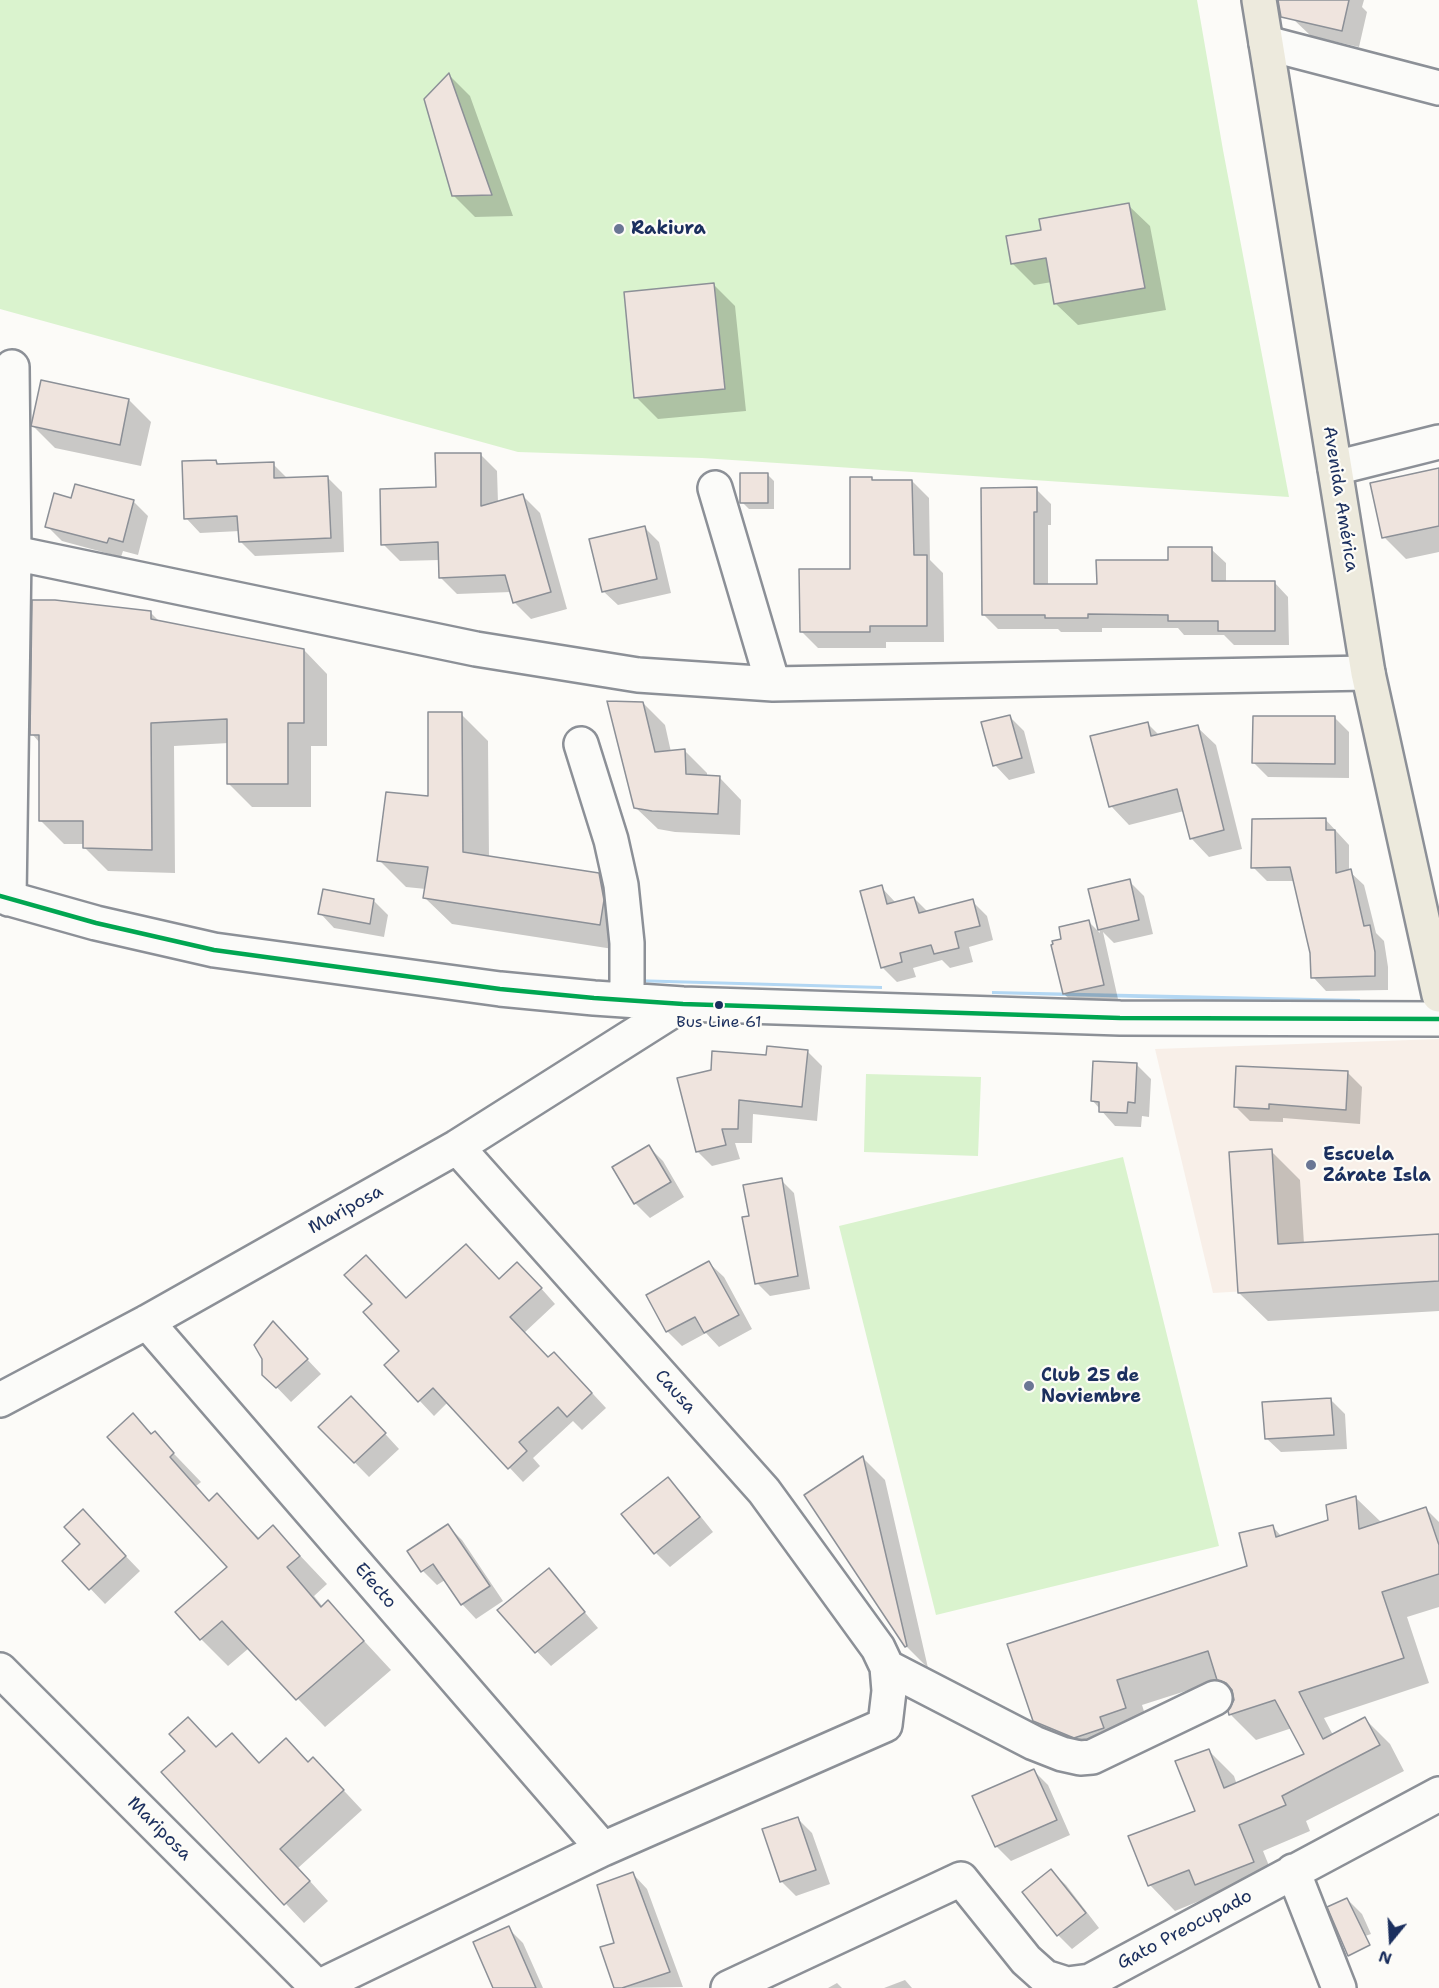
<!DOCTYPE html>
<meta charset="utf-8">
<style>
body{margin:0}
#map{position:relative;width:1439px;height:1988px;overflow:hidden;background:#fcfbf8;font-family:"Shantell Sans",sans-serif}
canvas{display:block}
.north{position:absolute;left:1361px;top:1910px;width:60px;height:60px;-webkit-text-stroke:4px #fdfcf7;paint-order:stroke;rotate:198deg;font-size:16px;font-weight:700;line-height:24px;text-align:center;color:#1b2f5e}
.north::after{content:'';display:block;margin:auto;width:21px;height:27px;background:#1b2f5e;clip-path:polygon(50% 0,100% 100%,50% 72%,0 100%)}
</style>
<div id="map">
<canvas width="1439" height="1988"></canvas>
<div class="north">N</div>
</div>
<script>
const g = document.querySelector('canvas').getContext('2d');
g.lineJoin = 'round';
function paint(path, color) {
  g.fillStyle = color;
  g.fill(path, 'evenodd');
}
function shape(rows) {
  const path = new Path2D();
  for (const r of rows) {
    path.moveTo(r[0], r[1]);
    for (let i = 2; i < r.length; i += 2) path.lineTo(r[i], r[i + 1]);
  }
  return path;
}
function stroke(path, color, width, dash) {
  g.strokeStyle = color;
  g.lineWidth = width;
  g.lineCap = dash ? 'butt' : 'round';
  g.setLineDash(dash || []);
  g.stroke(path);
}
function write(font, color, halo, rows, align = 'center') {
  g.font = font + ' "Shantell Sans",sans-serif';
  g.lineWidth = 4.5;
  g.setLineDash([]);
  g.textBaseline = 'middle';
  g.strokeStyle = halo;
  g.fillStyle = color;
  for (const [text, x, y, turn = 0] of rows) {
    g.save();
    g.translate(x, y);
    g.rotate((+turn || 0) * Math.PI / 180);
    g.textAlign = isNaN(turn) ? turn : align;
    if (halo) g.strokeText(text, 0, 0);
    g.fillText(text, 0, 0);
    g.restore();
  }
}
const built = shape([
 [1439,1039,1439,1280,1213,1293,1155,1049]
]);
const green = shape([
 [0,0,1197,0,1223,150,1289,497,702,458,518,452,0,309],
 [866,1074,981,1077,978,1156,864,1152],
 [1123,1157,1219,1546,936,1615,839,1226]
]);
const water = shape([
 [631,979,882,986,882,989,631,982],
 [992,991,1360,999,1360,1004,992,994]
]);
const shadow = shape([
 [1298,0,1364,0,1362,7,1367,12,1359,47,1311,36,1293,19],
 [449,75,470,96,513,216,475,217,453,195],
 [1128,205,1150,226,1166,310,1078,325,1056,304,1052,282,1034,285,1012,263,1042,231],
 [713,284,735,306,746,411,658,419,636,397],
 [42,382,129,400,151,422,141,466,55,448,33,426],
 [480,454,497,471,498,503,523,496,540,513,567,609,531,619,514,602,511,592,457,594,440,577,440,560,400,561,383,544,437,489],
 [216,461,220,466,273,464,288,479,327,477,342,492,344,552,255,556,240,541,240,531,200,533,186,518],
 [1439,469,1439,552,1406,559,1384,537],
 [767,474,774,481,774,509,749,509,742,502],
 [872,479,874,481,912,481,929,498,930,560,943,573,944,642,886,642,886,648,818,648,801,631,851,570],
 [1036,489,1051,504,1051,525,1048,525,1048,586,1098,585,1211,549,1226,563,1226,582,1274,582,1288,597,1289,645,1234,645,1224,635,1184,635,1178,628,1102,628,1102,632,1061,632,1058,629,998,629,983,614],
 [72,500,133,501,148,516,138,555,123,551,121,557,62,541,47,526],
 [644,527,659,542,671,593,618,605,603,591],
 [150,612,160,622,304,650,327,674,327,746,311,746,311,807,252,807,228,783,229,743,174,746,175,873,108,871,84,847,84,844,64,844,40,820,40,743,32,734],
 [643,703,665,725,671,752,685,751,707,773,707,777,720,778,741,800,740,835,675,832,658,829,635,807],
 [461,714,488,741,489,858,598,875,625,902,626,951,452,924,425,898,426,889,406,887,379,860,430,798],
 [1010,717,1024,731,1035,773,1009,780,995,765],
 [1335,718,1349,732,1349,778,1268,777,1254,763],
 [1147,723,1159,735,1197,727,1216,745,1242,849,1209,857,1191,838,1184,811,1129,825,1111,806],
 [1325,819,1349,845,1349,871,1364,885,1376,933,1384,941,1388,967,1388,990,1326,991,1313,977,1312,952,1294,881,1267,881,1253,867],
 [1129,881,1144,896,1153,934,1114,943,1103,932,1118,999,1079,1008,1064,994,1063,940,1089,922,1100,933,1090,890],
 [881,887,896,903,914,898,928,912,972,901,987,916,993,940,969,947,973,962,950,968,942,960,913,968,916,977,897,982,882,967],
 [373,900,388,915,384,937,334,928,320,913],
 [769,1048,808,1052,822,1066,817,1121,753,1114,752,1143,735,1143,740,1159,712,1166,697,1151,768,1057],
 [1137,1065,1151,1079,1149,1117,1142,1116,1141,1127,1115,1126,1092,1100],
 [1347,1072,1362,1087,1360,1124,1283,1118,1283,1122,1250,1121,1235,1106],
 [649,1147,663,1161,684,1197,650,1218,635,1203,614,1167],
 [1271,1151,1300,1180,1304,1244,1439,1236,1439,1311,1268,1321,1239,1293],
 [781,1180,794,1193,810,1289,770,1296,757,1283,751,1217],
 [709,1263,724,1277,752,1329,719,1347,706,1333,682,1346,667,1331],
 [532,1278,555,1304,524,1333,548,1359,569,1368,606,1408,582,1430,573,1421,533,1458,540,1466,523,1482,448,1402,434,1416,386,1365,401,1351,406,1300,499,1281],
 [287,1338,321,1374,291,1402,264,1374],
 [1331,1400,1345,1414,1347,1449,1281,1452,1266,1438],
 [366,1413,399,1449,369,1477,320,1427],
 [133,1415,153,1435,154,1433,201,1482,196,1486,210,1502,217,1495,260,1539,273,1527,327,1584,314,1596,323,1607,328,1602,391,1670,325,1727,249,1648,228,1666,201,1639,229,1568],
 [863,1458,885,1480,928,1668,906,1646],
 [668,1479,682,1493,713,1532,670,1567,656,1553],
 [1356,1498,1382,1523,1426,1509,1439,1522,1439,1607,1407,1617,1429,1683,1324,1718,1333,1735,1365,1719,1390,1744,1404,1771,1306,1821,1310,1831,1263,1851,1278,1888,1222,1910,1209,1897,1175,1911,1150,1885,1197,1812,1208,1750,1234,1776,1237,1785,1306,1755,1292,1728,1256,1740,1230,1714,1235,1700,1234,1694,1220,1680,1142,1705,1151,1733,1060,1746,1034,1720,1248,1567,1273,1527,1282,1537,1330,1521],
 [97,1526,140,1571,105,1604,64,1561,82,1544],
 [448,1526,462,1540,503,1601,476,1619,462,1604,445,1580,437,1585,423,1571],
 [549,1570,598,1628,551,1666,528,1642],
 [188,1719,217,1748,260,1764,309,1763,332,1778,362,1810,298,1868,328,1901,304,1923,163,1773,187,1751],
 [1034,1771,1048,1785,1070,1835,1011,1861,996,1846],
 [798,1819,812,1833,830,1884,796,1896,781,1881],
 [1051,1871,1066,1885,1099,1928,1072,1949,1058,1935],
 [633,1874,647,1889,683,1987,616,1988,616,1944],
 [1347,1899,1362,1914,1371,1934,1351,1941],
 [508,1928,523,1943,543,1988,495,1988],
 [905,1980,912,1988,884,1988],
 [837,1983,842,1988,828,1988]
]);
const building = shape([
 [1278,0,1349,0,1342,31,1281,17,1278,0],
 [449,73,492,195,452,196,424,99,449,73],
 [1129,203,1145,288,1054,304,1046,258,1011,264,1006,236,1041,230,1039,219,1129,203],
 [714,283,725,389,634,398,624,292,714,283],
 [41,380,129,399,120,445,31,426,41,380],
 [435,453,481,453,481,506,523,494,551,592,513,603,505,575,439,578,438,542,381,545,380,489,436,487,435,453],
 [216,460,217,464,274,462,274,478,328,476,331,538,239,542,237,516,184,519,182,461,216,460],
 [1439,468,1439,526,1382,538,1370,483,1439,468],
 [740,473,768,473,768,503,740,503,740,473],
 [850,477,872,477,872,480,912,480,914,555,927,555,927,626,870,626,870,632,800,632,799,569,850,569,850,477],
 [75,484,134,500,123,542,109,538,107,543,45,527,54,493,71,498,75,484],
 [1037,487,1037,512,1034,512,1034,584,1097,584,1096,560,1168,560,1168,547,1212,547,1212,581,1275,581,1275,631,1218,631,1218,621,1168,621,1168,615,1088,614,1088,618,1045,618,1045,615,982,615,981,488,1037,487],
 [645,526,657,579,602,592,589,539,645,526],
 [32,600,55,600,151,611,151,619,304,649,304,723,288,723,288,784,227,784,227,719,151,723,152,850,83,848,83,821,39,821,39,735,30,735,32,600],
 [607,701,643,702,655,752,685,749,686,774,720,776,718,814,652,811,634,808,607,701],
 [428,712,462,712,463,852,599,873,604,900,600,925,423,898,428,867,377,861,386,792,428,796,428,712],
 [1010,715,1022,758,993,766,981,722,1010,715],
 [1253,716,1335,716,1335,764,1252,763,1253,716],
 [1148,722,1151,736,1198,725,1224,830,1190,839,1177,789,1109,807,1090,736,1148,722],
 [1326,818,1326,830,1335,830,1336,873,1351,869,1364,926,1370,925,1375,952,1375,976,1311,978,1310,953,1290,867,1251,868,1252,819,1326,818],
 [1130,879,1139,920,1098,930,1088,889,1130,879],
 [882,885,887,904,914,897,919,913,973,899,980,926,955,932,959,948,934,954,931,945,900,953,902,962,881,968,860,891,882,885],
 [323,889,374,899,370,924,318,914,323,889],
 [1089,920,1104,985,1063,994,1051,945,1053,944,1052,941,1061,939,1059,927,1089,920],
 [767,1046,808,1050,802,1107,739,1100,738,1129,722,1129,726,1145,696,1152,677,1078,711,1070,712,1051,766,1055,767,1046],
 [1093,1061,1137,1063,1135,1103,1128,1102,1127,1113,1099,1112,1099,1102,1091,1101,1093,1061],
 [1236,1066,1348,1071,1346,1110,1269,1104,1269,1109,1234,1107,1236,1066],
 [649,1145,671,1182,634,1204,612,1167,649,1145],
 [1272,1149,1278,1244,1439,1234,1439,1281,1238,1293,1229,1152,1272,1149],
 [782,1178,798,1276,755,1284,742,1217,749,1216,743,1185,782,1178],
 [466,1244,499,1279,517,1262,542,1288,510,1317,548,1357,554,1352,592,1393,567,1417,558,1407,519,1442,527,1451,508,1469,433,1388,418,1402,384,1365,399,1351,363,1312,372,1304,344,1275,366,1255,406,1298,466,1244],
 [709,1261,739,1315,704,1333,695,1317,666,1332,646,1295,709,1261],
 [273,1321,308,1359,276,1388,262,1375,262,1359,254,1345,273,1321],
 [351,1396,386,1433,354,1463,318,1427,351,1396],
 [1331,1398,1334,1435,1265,1439,1262,1402,1331,1398],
 [133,1413,151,1434,155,1431,174,1453,170,1457,209,1501,217,1493,258,1539,273,1525,300,1556,287,1567,321,1607,328,1600,364,1641,296,1700,222,1621,200,1640,175,1612,227,1567,107,1437,133,1413],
 [863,1456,907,1646,905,1647,804,1495,863,1456],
 [668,1477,700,1517,654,1554,621,1514,668,1477],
 [1356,1496,1359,1529,1426,1507,1439,1545,1439,1574,1382,1592,1404,1658,1299,1692,1323,1739,1365,1717,1380,1745,1282,1796,1286,1805,1239,1825,1254,1862,1195,1885,1189,1870,1148,1886,1128,1836,1195,1811,1175,1761,1209,1749,1224,1788,1304,1754,1275,1700,1229,1715,1228,1711,1234,1700,1232,1690,1226,1683,1217,1680,1208,1651,1117,1680,1126,1708,1100,1717,1104,1728,1074,1738,1033,1721,1007,1644,1247,1566,1239,1533,1273,1525,1276,1537,1328,1520,1326,1505,1356,1496],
 [83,1509,126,1556,89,1590,62,1561,80,1544,64,1527,83,1509],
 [448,1524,490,1586,461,1605,433,1564,421,1572,407,1551,448,1524],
 [549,1568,585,1612,535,1653,497,1610,549,1568],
 [188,1717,216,1747,232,1733,259,1763,286,1738,308,1762,313,1757,344,1790,280,1849,310,1881,284,1905,161,1772,185,1751,169,1734,188,1717],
 [1034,1769,1057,1820,995,1847,972,1796,1034,1769],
 [798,1817,816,1870,780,1882,762,1829,798,1817],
 [1051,1869,1086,1913,1057,1936,1022,1892,1051,1869],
 [633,1872,670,1972,622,1988,614,1988,600,1947,614,1943,597,1885,633,1872],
 [1347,1898,1370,1945,1348,1956,1327,1907,1347,1898],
 [509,1926,536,1988,493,1988,473,1942,509,1926]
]);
const minor = shape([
 [1266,43,1439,88],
 [1335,468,1439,442],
 [715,488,773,684],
 [0,546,14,553,476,649,638,675,773,684,1368,673],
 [581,744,611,840,621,885,627,943,627,1000],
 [0,896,96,923,214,950,500,989,594,998,683,1004,1120,1018,1439,1019],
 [9,899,14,553,12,367],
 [147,1322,603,1849],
 [0,1400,147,1322,457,1147,683,1004],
 [887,1667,1034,1743,1062,1754,1080,1758,1092,1757,1215,1698],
 [0,1670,318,1988],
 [1293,1871,1339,1988],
 [316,1988,603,1849,885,1725,889,1691,887,1667,878,1648,764,1491,457,1147],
 [728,1988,961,1879,1026,1960,1045,1977,1067,1984,1090,1981,1439,1794]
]);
const major = shape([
 [1259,0,1368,673,1439,995]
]);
const bus1 = shape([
 [0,896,96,923,214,950,500,989,594,998,683,1004,1120,1018,1439,1019]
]);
const markers = [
 [619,229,6,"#6a7694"],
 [719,1005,5,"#1b2f5e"],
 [1311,1165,6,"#6a7694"],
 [1029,1386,6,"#6a7694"]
];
const busNames = [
 ["Bus Line 61",719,1023]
];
const poiNames = [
 ["Rakiura",631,229],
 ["Escuela",1323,1155],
 ["Zárate Isla",1323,1176],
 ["Club 25 de",1041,1376],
 ["Noviembre",1041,1397]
];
const streetNames = [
 ["Avenida América",1340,499,81],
 ["Mariposa",346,1210,-29],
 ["Causa",675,1392,48],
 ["Efecto",375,1586,49],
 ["Mariposa",159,1829,45],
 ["Gato Preocupado",1185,1930,-28]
];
paint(built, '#f8efe8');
paint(green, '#daf3ce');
paint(water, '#b3d7f3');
paint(shadow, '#0003');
paint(building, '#efe4de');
stroke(building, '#8c9097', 1.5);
stroke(minor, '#8c9097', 38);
stroke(major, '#8c9097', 38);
stroke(minor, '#fbfbf9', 33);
stroke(major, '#edeadd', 33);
stroke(bus1, '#00a651', 4.5);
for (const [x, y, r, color] of markers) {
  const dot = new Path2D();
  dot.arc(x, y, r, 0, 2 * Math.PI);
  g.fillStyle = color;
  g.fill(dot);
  stroke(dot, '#fdfcf7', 2);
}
write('16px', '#1b2f5e', '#fdfcf7', busNames);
write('bold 18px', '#1b2f5e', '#fdfcf7', poiNames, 'left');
write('18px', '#1b2f5e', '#fdfcf7', streetNames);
</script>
